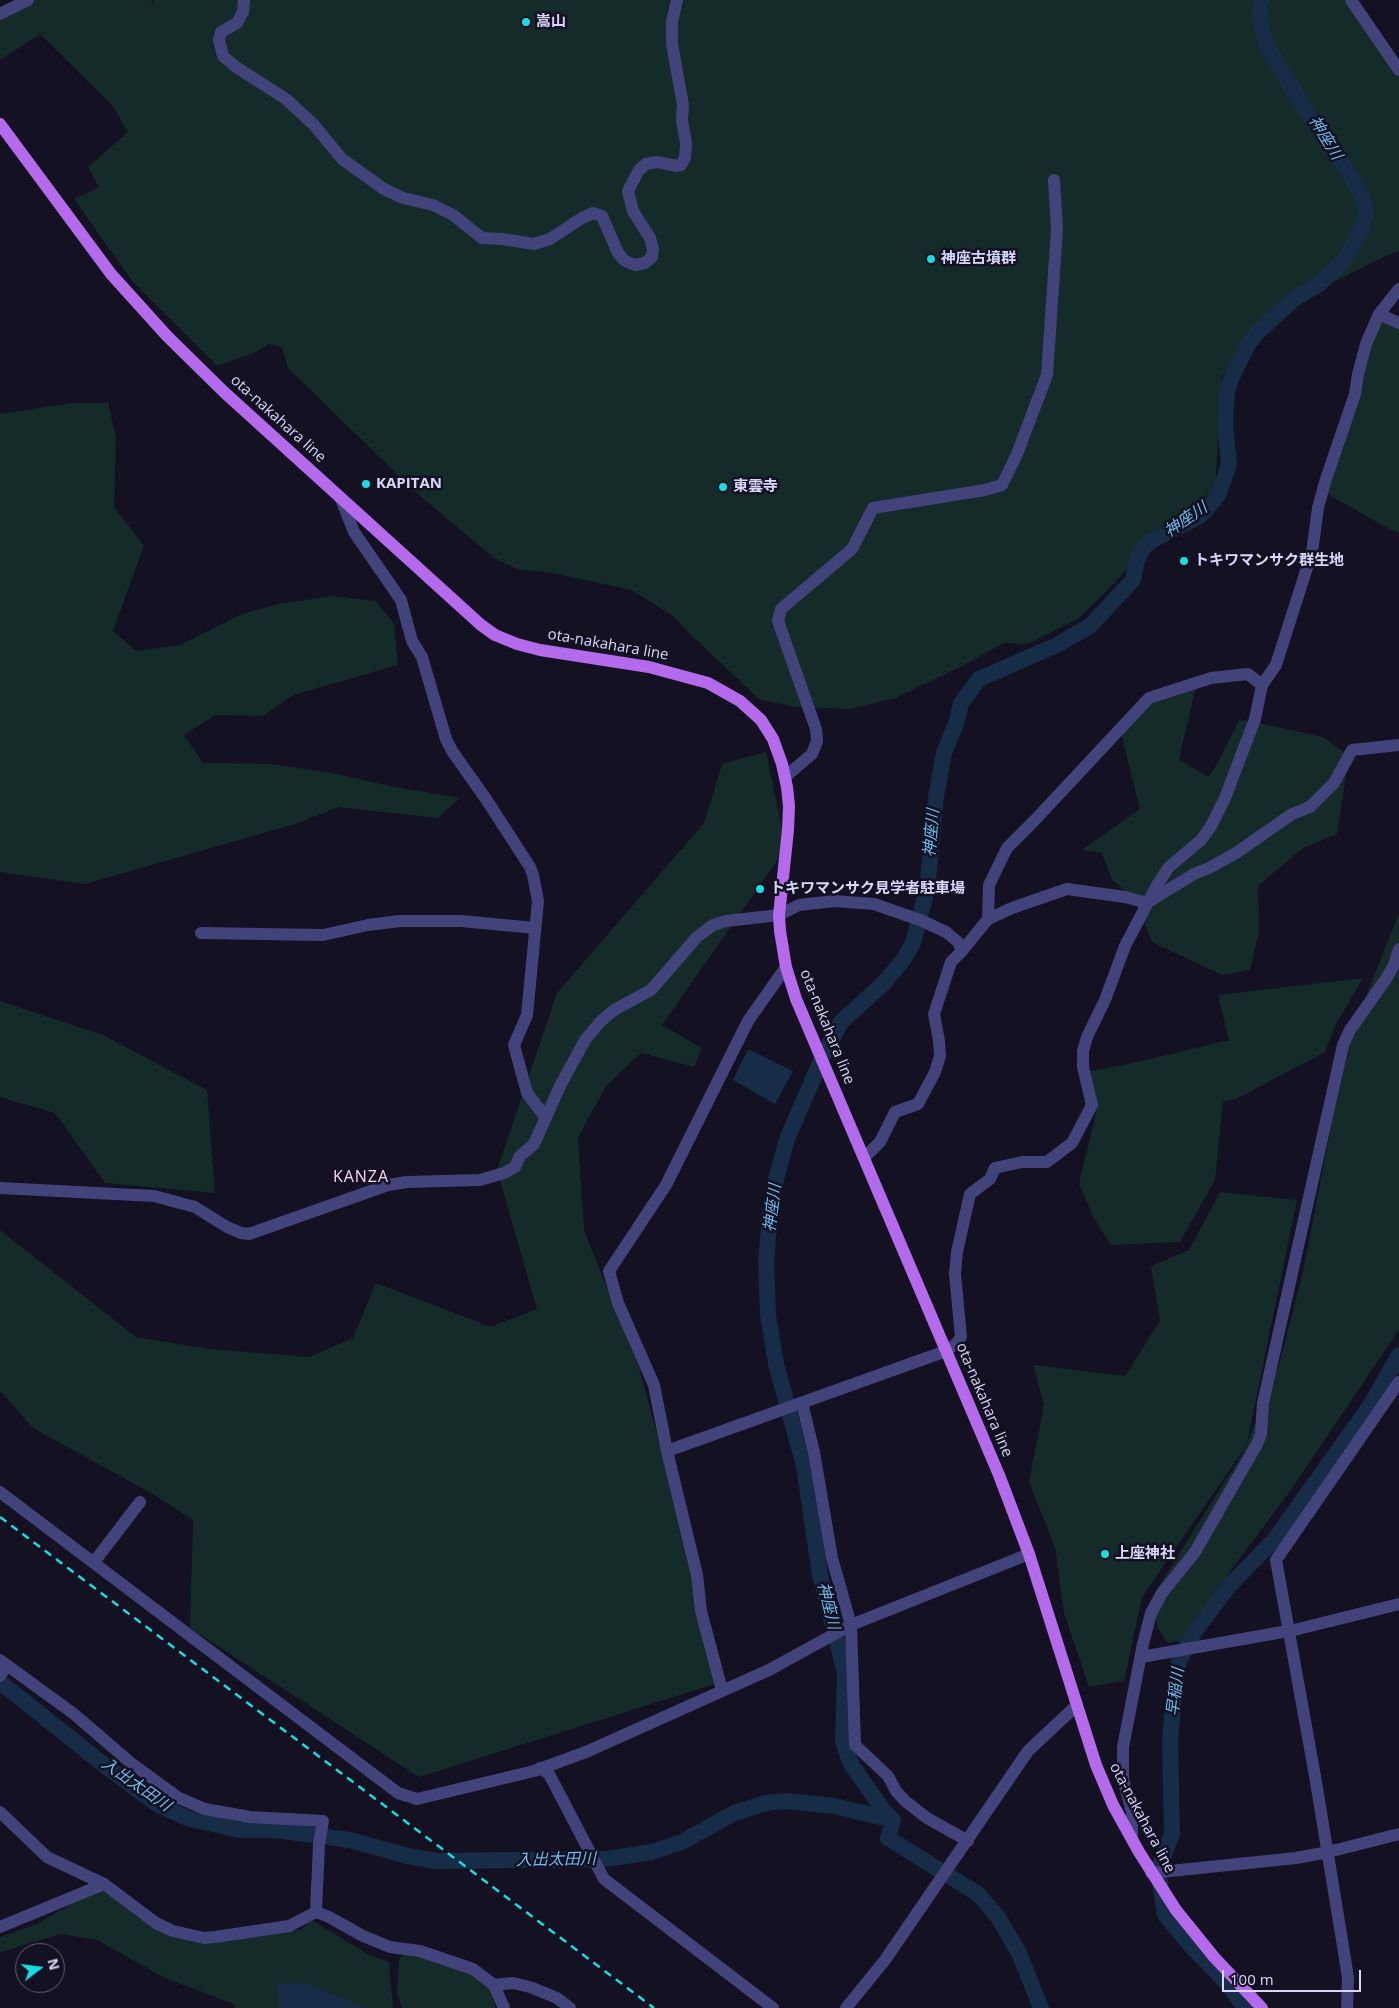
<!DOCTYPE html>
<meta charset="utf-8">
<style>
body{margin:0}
#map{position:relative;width:1399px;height:2008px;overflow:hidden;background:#131122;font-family:"Open Sans",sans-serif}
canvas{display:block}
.north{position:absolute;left:15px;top:1943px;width:50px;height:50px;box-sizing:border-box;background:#131122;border:1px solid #626078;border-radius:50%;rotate:75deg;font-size:14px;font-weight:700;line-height:20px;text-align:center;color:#d8d7fa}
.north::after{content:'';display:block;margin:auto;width:18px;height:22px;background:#1cdae0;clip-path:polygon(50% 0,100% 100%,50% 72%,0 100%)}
.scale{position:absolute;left:1222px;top:1970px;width:139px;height:22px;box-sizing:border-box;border:2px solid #d8d7fa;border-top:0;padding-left:6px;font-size:15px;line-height:18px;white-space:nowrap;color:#d8d7fa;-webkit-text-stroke:4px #131122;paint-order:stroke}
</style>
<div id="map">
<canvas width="1399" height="2008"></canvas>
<div class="north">N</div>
<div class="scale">100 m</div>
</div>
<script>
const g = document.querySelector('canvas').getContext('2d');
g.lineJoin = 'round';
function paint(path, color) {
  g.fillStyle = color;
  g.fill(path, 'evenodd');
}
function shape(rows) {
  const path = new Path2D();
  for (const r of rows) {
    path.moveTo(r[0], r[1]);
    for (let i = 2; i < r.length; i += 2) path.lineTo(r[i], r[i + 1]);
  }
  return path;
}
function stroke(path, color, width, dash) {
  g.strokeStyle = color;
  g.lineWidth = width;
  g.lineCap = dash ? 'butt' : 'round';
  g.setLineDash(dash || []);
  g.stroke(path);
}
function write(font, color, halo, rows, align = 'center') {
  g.font = font + ' "Open Sans","Noto Sans JP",sans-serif';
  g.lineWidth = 5;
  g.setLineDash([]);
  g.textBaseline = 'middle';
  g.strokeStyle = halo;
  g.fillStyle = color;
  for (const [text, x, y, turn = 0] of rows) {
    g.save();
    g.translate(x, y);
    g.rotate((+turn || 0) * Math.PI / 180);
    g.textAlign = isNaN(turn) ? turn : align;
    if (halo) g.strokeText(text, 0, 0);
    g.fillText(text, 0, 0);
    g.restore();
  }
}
const green = shape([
 [29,0,151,0,153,3,153,0,1351,0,1399,70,1399,251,1381,258,1314,292,1222,376,1215,489,1163,529,1111,587,1079,618,1028,644,1004,643,964,665,896,698,850,709,797,707,760,700,690,634,672,615,631,590,552,573,517,569,494,558,413,490,288,368,282,347,269,344,254,353,217,366,132,281,74,199,99,187,88,167,128,132,112,105,40,34,0,60,0,18],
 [1379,314,1399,318,1399,533,1387,528,1323,491],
 [72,403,108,403,116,438,114,507,144,546,113,631,136,651,180,645,240,615,278,604,333,596,376,601,394,624,398,665,293,695,263,716,215,715,184,735,203,763,271,764,332,773,395,787,460,798,438,818,338,807,295,824,85,884,0,872,0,414],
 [1197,682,1179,759,1208,777,1216,766,1240,719,1323,737,1349,756,1337,834,1303,848,1258,886,1259,931,1250,970,1222,975,1152,942,1135,899,1112,880,1102,853,1082,850,1140,809,1121,733,1149,698],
 [766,752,786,848,662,1025,702,1048,694,1067,641,1053,606,1086,578,1138,584,1230,639,1368,697,1579,715,1684,419,1777,190,1628,193,1520,158,1497,33,1428,0,1391,0,1230,136,1337,209,1349,309,1357,353,1338,376,1283,491,1327,537,1309,497,1170,557,993,704,823,722,764],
 [1399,913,1399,1330,1288,1494,1229,1573,1195,1639,1168,1643,1157,1627,1155,1609,1158,1587,1241,1456,1244,1449,1142,1597,1124,1681,1089,1687,1064,1613,1055,1547,1029,1482,1044,1405,1033,1365,1125,1376,1160,1320,1151,1266,1189,1250,1220,1192,1297,1200,1247,1443,1278,1368,1303,1272,1347,1044],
 [1363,978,1335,1026,1325,1052,1236,1099,1223,1102,1215,1180,1180,1242,1111,1245,1094,1218,1079,1184,1097,1109,1085,1072,1124,1065,1229,1040,1218,995],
 [0,1001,103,1035,207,1090,215,1193,105,1183,55,1113,0,1097],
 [98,1888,173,1931,215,1937,300,1930,312,1920,369,1955,389,1962,393,2008,235,2008,234,2004,165,1978,97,1940,61,1934,0,1952,0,1937,37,1924],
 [409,1949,487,1981,496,2008,402,2008,397,1993,399,1959]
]);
const water = shape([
 [748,1049,793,1071,775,1104,733,1080],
 [305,1983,366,2008,279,2008,276,1984]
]);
const river = shape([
 [0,1682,108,1768,157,1804,187,1818,240,1830,274,1830,350,1840,408,1856,436,1861,606,1859,652,1852,682,1842,734,1813,766,1803,787,1801,834,1806,893,1820],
 [893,1820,884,1811,851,1764,843,1742,845,1673,820,1575,804,1466,776,1364,768,1315,766,1262,770,1216,776,1179,787,1139,823,1056,841,1022,884,983,903,960,913,943,927,890,936,797,944,753,957,721,961,703,979,679,1057,645,1090,626,1133,580,1137,560,1143,548,1153,540,1198,517,1206,510,1218,495,1227,471,1229,463,1225,425,1227,392,1231,379,1248,344,1257,333,1292,300,1319,284,1342,263,1360,232,1367,210,1363,199,1352,178,1306,111,1268,48,1260,21,1260,4,1262,0],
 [893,1820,888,1838,978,1894,998,1917,1019,1953,1041,2008],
 [1245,2008,1226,1982,1192,1947,1165,1915,1158,1870,1172,1834,1170,1741,1175,1680,1179,1661,1195,1631,1229,1586,1275,1539,1370,1406,1399,1355]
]);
const minor = shape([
 [244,0,243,12,237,23,221,32,219,40,223,56,236,67,286,99,314,125,342,159,384,189,403,198,433,205,453,215,482,238,502,239,534,244,550,239,582,218,593,213,602,216,618,253,625,261,635,265,645,263,652,257,653,249,650,238,633,211,628,191,639,170,646,164,657,162,677,166,681,165,685,158,686,143,682,120,683,105,672,44,672,22,677,0],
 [1351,0,1399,70],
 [0,14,28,0],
 [1379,314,1399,323],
 [341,499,354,532,401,600,412,641,422,657,446,739,452,751,486,799,530,867,533,875,538,901,527,1015,514,1045,527,1093,546,1118],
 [785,777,812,754,817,741,816,729,778,621,781,609,852,549,873,508,985,490,1002,485,1017,454,1047,375,1057,229,1054,180],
 [1150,901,1194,874,1209,868,1236,853,1292,814,1310,807,1334,783,1352,750,1399,745],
 [988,919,1012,908,1067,889,1125,897,1147,903],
 [201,933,323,935,368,925,400,921,461,921,535,928],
 [864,1158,880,1142,895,1112,918,1104,935,1072,940,1056,939,1041,934,1014,951,962,962,951,988,919,989,885,1007,848,1034,821,1149,698,1211,678,1248,674,1262,685],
 [0,1188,154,1196,195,1207,227,1227,241,1233,249,1234,388,1185,407,1182,480,1180,504,1173,515,1167,520,1156,534,1144,560,1086,585,1040,601,1021,614,1010,651,990,697,937,713,925,726,921,779,915,799,905,834,901,874,904,920,920,946,932,958,942,962,951],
 [802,1403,814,1452,832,1558,851,1625,855,1745,888,1776,896,1791,905,1801,927,1818,968,1841],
 [667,1451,946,1351,957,1343,961,1337,955,1274,957,1252,970,1194,990,1179,995,1168,1022,1162,1047,1162,1072,1143,1092,1105,1083,1067,1083,1051,1087,1037,1105,1000,1125,946,1157,885,1169,867,1201,840,1211,826,1225,798,1255,719,1262,685,1276,665,1312,552,1318,508,1325,482,1355,394,1358,374,1366,344,1379,314,1399,289],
 [0,1492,398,1793,417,1799,534,1771,586,1752,769,1670,851,1625,1029,1554],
 [94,1562,140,1502],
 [1141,1657,1294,1630,1399,1604],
 [0,1660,74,1714,131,1763,179,1798,205,1809,250,1817,323,1821,319,1844,316,1912],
 [0,1676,7,1665],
 [722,1690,701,1611,697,1575,667,1451,654,1385,618,1303,609,1271,666,1185,748,1021,786,967],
 [540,1768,549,1774,604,1879,773,2008],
 [0,1812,47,1857,104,1884,156,1923,173,1931,204,1938,215,1937,289,1926,316,1912,329,1917,363,1936,390,1947,420,1951,473,1969,494,1985,513,1983,530,1987,557,1998,570,2008],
 [1132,1839,1132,1812,1123,1779,1123,1747,1143,1644,1151,1613,1162,1593,1195,1552,1257,1444,1261,1434,1263,1403,1343,1045,1350,1030,1386,979,1394,965,1399,949],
 [1151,1873,1296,1858,1328,1852,1399,1834],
 [0,1927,104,1884],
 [494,1985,504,2008],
 [846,2008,885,1960,1028,1751,1076,1706],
 [1347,2008,1348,1978,1342,1940,1315,1776,1276,1560,1399,1382]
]);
const major = shape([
 [0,124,111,274,167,336,224,392,481,625,495,635,517,644,540,650,649,667,708,683,740,701,761,720,773,739,782,764,787,787,789,806,788,830,779,915,780,931,786,967,796,999,999,1475,1029,1554,1096,1765,1113,1805,1139,1852,1176,1910,1214,1957,1262,2008]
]);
const rail = shape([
 [0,1517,654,2008]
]);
const markers = [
 [526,22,5,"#1cdae0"],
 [931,259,5,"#1cdae0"],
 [366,484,5,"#1cdae0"],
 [723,487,5,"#1cdae0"],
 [1184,561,5,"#1cdae0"],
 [760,889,5,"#1cdae0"],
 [1105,1554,5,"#1cdae0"]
];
const poiNames = [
 ["嵩山",536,22],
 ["神座古墳群",941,259],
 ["KAPITAN",376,484],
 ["東雲寺",733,487],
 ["トキワマンサク群生地",1194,561],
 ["トキワマンサク見学者駐車場",770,889],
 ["上座神社",1115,1554]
];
const streetNames = [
 ["ota-nakahara line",278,419,42],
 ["ota-nakahara line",608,645,10],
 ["ota-nakahara line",827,1027,68],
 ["ota-nakahara line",984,1400,67],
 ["ota-nakahara line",1142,1818,62]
];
const waterNames = [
 ["神座川",1325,138,58],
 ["神座川",1186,520,-35],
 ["神座川",932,833,-85],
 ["神座川",773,1208,-83],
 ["神座川",828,1606,76],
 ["早稲川",1176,1692,-83],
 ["入出太田川",136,1785,35],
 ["入出太田川",556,1860,-1]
];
const neighbourhoodNames = [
 ["KANZA",361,1177]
];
paint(green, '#152b29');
paint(water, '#162c47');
stroke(river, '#162c47', 16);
stroke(minor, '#42437b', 12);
stroke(major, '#b36bec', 12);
stroke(rail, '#1cdae0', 2.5, [8, 6]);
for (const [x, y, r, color] of markers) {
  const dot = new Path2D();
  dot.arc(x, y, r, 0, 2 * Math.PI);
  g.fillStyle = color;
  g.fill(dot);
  stroke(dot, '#131122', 2);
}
write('bold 15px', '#d8d7fa', '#131122', poiNames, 'left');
write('15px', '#d8d7fa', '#131122', streetNames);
write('italic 16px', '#72bced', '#131122', waterNames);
g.letterSpacing = '1px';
write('16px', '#fad9f0', '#131122', neighbourhoodNames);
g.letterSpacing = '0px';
</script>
